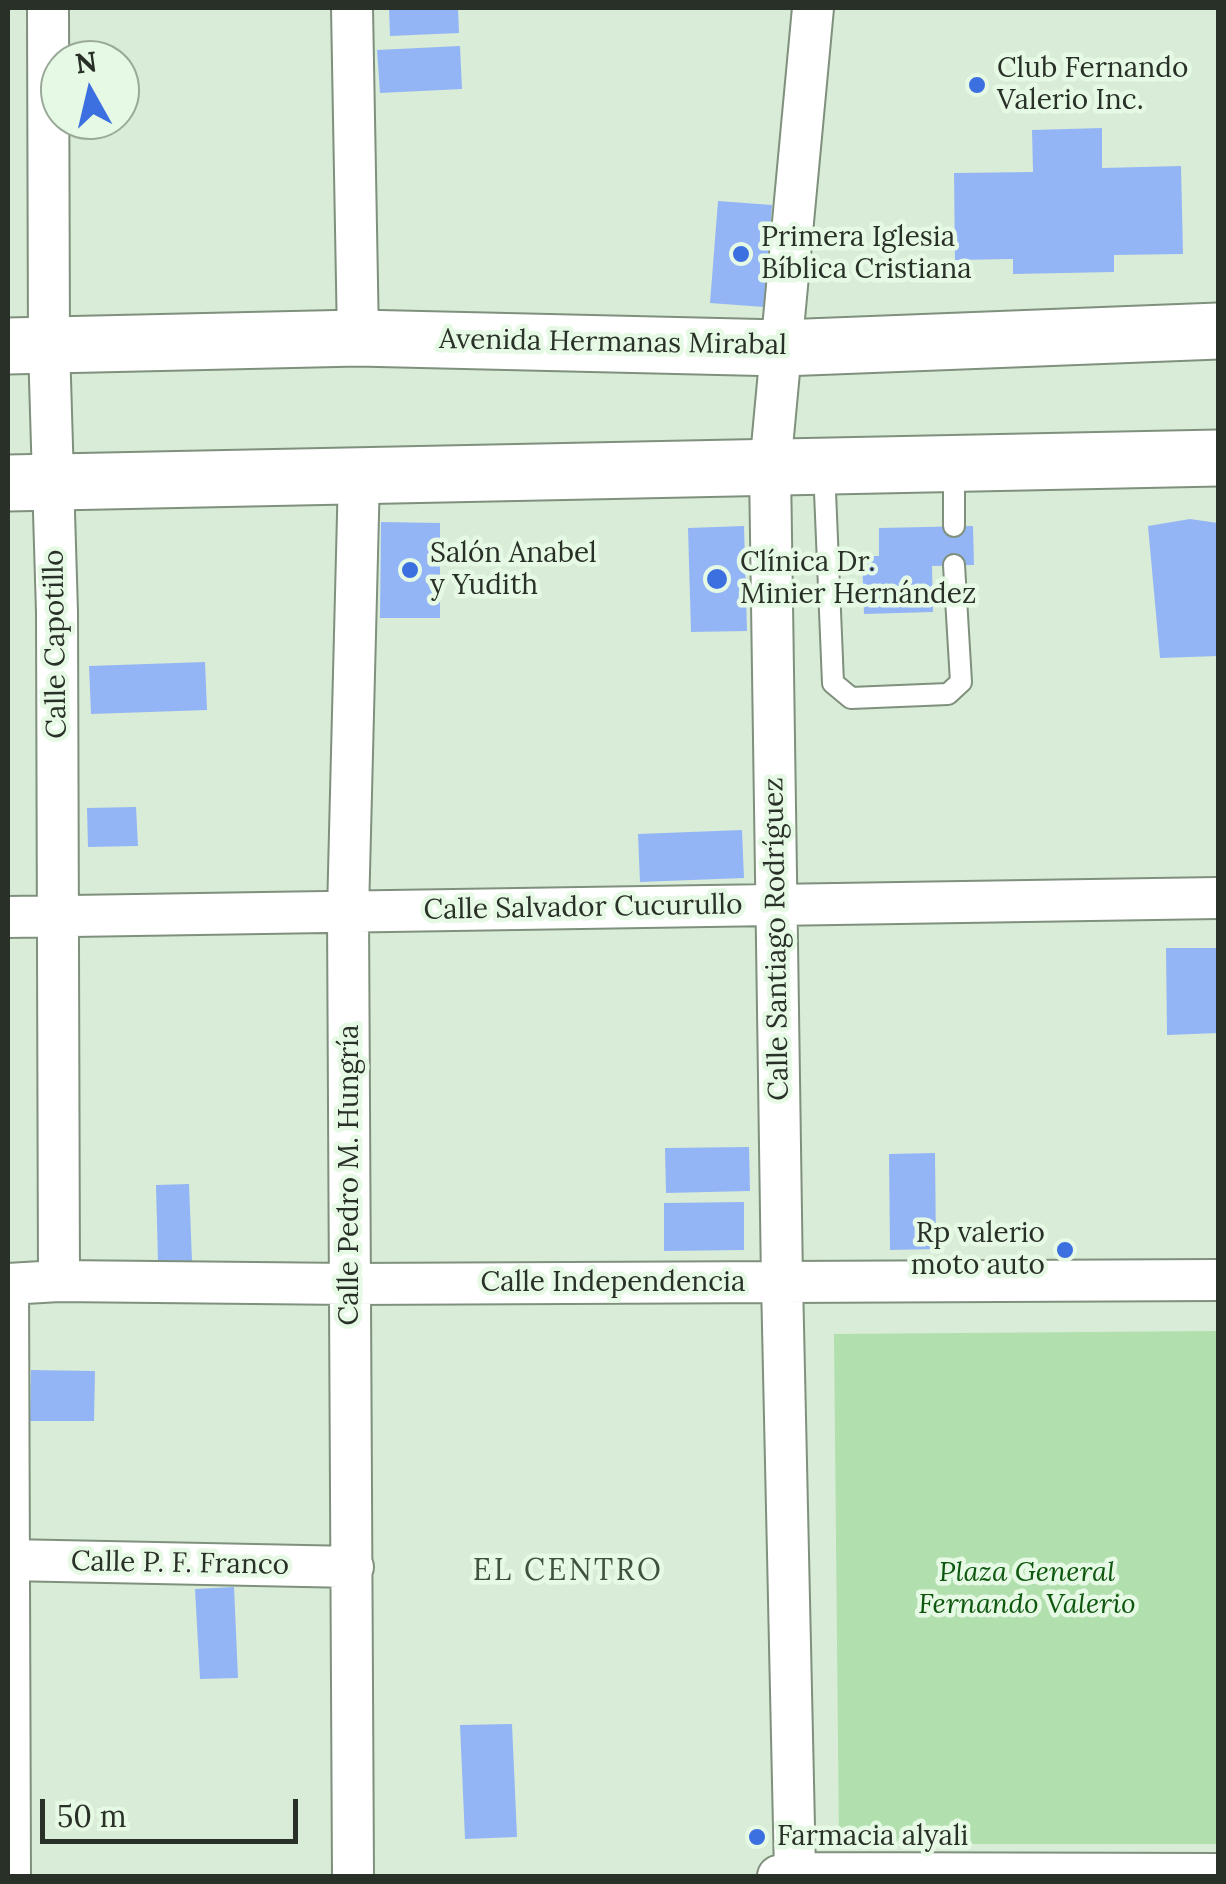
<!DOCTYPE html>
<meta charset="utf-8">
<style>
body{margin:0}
#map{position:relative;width:1226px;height:1884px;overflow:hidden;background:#d9ecd7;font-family:Lora,serif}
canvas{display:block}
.frame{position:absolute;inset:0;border:10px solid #293028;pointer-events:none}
.north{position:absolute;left:40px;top:40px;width:100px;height:100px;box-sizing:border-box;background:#e6f9e4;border:2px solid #9aa999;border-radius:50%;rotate:352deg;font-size:28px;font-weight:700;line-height:40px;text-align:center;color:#293028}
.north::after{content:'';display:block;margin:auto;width:35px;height:45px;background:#3c6fdf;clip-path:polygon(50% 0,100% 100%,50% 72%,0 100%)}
.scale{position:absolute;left:40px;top:1799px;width:258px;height:45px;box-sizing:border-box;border:5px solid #293028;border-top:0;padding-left:12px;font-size:30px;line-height:35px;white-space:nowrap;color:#293028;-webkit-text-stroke:8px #e6f9e4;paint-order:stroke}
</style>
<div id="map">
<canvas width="1226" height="1884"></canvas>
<div class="frame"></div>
<div class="north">N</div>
<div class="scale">50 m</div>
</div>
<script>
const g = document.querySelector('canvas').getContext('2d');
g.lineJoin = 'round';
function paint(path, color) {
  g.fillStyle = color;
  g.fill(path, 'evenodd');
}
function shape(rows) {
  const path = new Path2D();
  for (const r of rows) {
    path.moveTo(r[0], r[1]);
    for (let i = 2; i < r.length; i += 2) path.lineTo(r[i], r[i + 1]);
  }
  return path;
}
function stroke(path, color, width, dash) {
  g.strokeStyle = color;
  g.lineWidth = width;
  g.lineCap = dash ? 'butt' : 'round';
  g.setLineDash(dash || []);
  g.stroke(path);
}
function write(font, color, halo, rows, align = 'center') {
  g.font = font + ' Lora,serif';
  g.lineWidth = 9;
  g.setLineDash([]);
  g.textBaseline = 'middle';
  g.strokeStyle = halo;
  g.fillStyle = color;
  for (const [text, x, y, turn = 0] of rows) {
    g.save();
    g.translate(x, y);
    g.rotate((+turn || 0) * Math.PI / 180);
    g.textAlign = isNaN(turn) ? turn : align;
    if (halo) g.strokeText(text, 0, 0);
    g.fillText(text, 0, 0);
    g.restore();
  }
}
const green = shape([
 [1218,1331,1218,1844,839,1844,834,1334]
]);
const building = shape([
 [389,8,458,8,459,33,390,36],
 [460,46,462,89,380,93,377,50],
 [1102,128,1102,168,1181,166,1183,254,1114,255,1114,272,1013,274,1013,259,955,260,954,173,1033,172,1032,130],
 [718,201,772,205,764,307,710,303],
 [1190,519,1218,523,1218,656,1160,658,1148,526],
 [381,522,440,523,440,618,380,618],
 [744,526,747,631,691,632,688,528],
 [973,526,974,565,932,566,933,612,864,614,862,556,879,556,879,528],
 [205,662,207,710,91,714,89,666],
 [136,807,138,846,88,847,87,808],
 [742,830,744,878,640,882,638,834],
 [1166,948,1218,948,1218,1033,1167,1035],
 [749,1147,750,1191,666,1193,665,1148],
 [935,1153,936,1249,890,1250,889,1154],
 [189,1184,192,1261,158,1262,156,1185],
 [744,1202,744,1250,664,1251,664,1203],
 [31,1370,95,1371,94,1421,30,1421],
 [234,1587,238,1678,200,1679,195,1589],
 [512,1724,517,1837,465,1839,460,1725]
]);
const service = shape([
 [954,464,954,526],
 [824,468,833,683,851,698,948,694,961,682,954,565]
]);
const minor = shape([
 [48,8,49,346,57,612,59,1281],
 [352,8,358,338],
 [8,917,1218,898],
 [8,1284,59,1281,351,1284,1218,1280],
 [8,1284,10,1876],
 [8,1560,353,1567],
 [795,1873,782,1281,770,468,813,8],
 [353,1876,348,912,359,475],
 [778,1876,795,1873,1218,1874]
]);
const primary = shape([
 [8,346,358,338,782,348,1218,331],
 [8,483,1218,458]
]);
const markers = [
 [977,85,10,"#3c6fdf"],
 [741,254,10,"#3c6fdf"],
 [410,570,10,"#3c6fdf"],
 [717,579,12,"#3c6fdf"],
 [1065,1250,10,"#3c6fdf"],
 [757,1837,10,"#3c6fdf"]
];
const poiNames = [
 ["Club Fernando",997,69],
 ["Valerio Inc.",997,101],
 ["Primera Iglesia",761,238],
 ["Bíblica Cristiana",761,270],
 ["Salón Anabel",430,554],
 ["y Yudith",430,586],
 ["Clínica Dr.",740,563],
 ["Minier Hernández",740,595],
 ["Rp valerio",1045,1234,"right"],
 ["moto auto",1045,1266,"right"],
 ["Farmacia alyali",777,1837]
];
const streetNames = [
 ["Avenida Hermanas Mirabal",613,343,1],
 ["Calle Capotillo",56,644,-91],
 ["Calle Salvador Cucurullo",583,908,-1],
 ["Calle Santiago Rodríguez",777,939,-91],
 ["Calle Pedro M. Hungría",350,1175,-90],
 ["Calle Independencia",613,1283],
 ["Calle P. F. Franco",180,1564,1]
];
const parkNames = [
 ["Plaza General",1027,1573],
 ["Fernando Valerio",1027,1605]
];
const neighbourhoodNames = [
 ["EL CENTRO",568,1571]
];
paint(green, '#b1dfae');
paint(building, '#94b5f5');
stroke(service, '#7f907d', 24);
stroke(minor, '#7f907d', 44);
stroke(primary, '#7f907d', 59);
stroke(service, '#fff', 20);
stroke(minor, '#fff', 40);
stroke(primary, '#fff', 55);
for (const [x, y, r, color] of markers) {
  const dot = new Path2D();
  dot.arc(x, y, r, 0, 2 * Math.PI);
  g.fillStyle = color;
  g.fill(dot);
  stroke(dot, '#e6f9e4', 4);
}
write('28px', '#293028', '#e6f9e4', poiNames, 'left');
write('28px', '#293028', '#e6f9e4', streetNames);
write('italic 28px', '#0e570f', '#e6f9e4', parkNames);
g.letterSpacing = '2.5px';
write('30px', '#41513f', '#e6f9e4', neighbourhoodNames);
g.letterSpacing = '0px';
</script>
